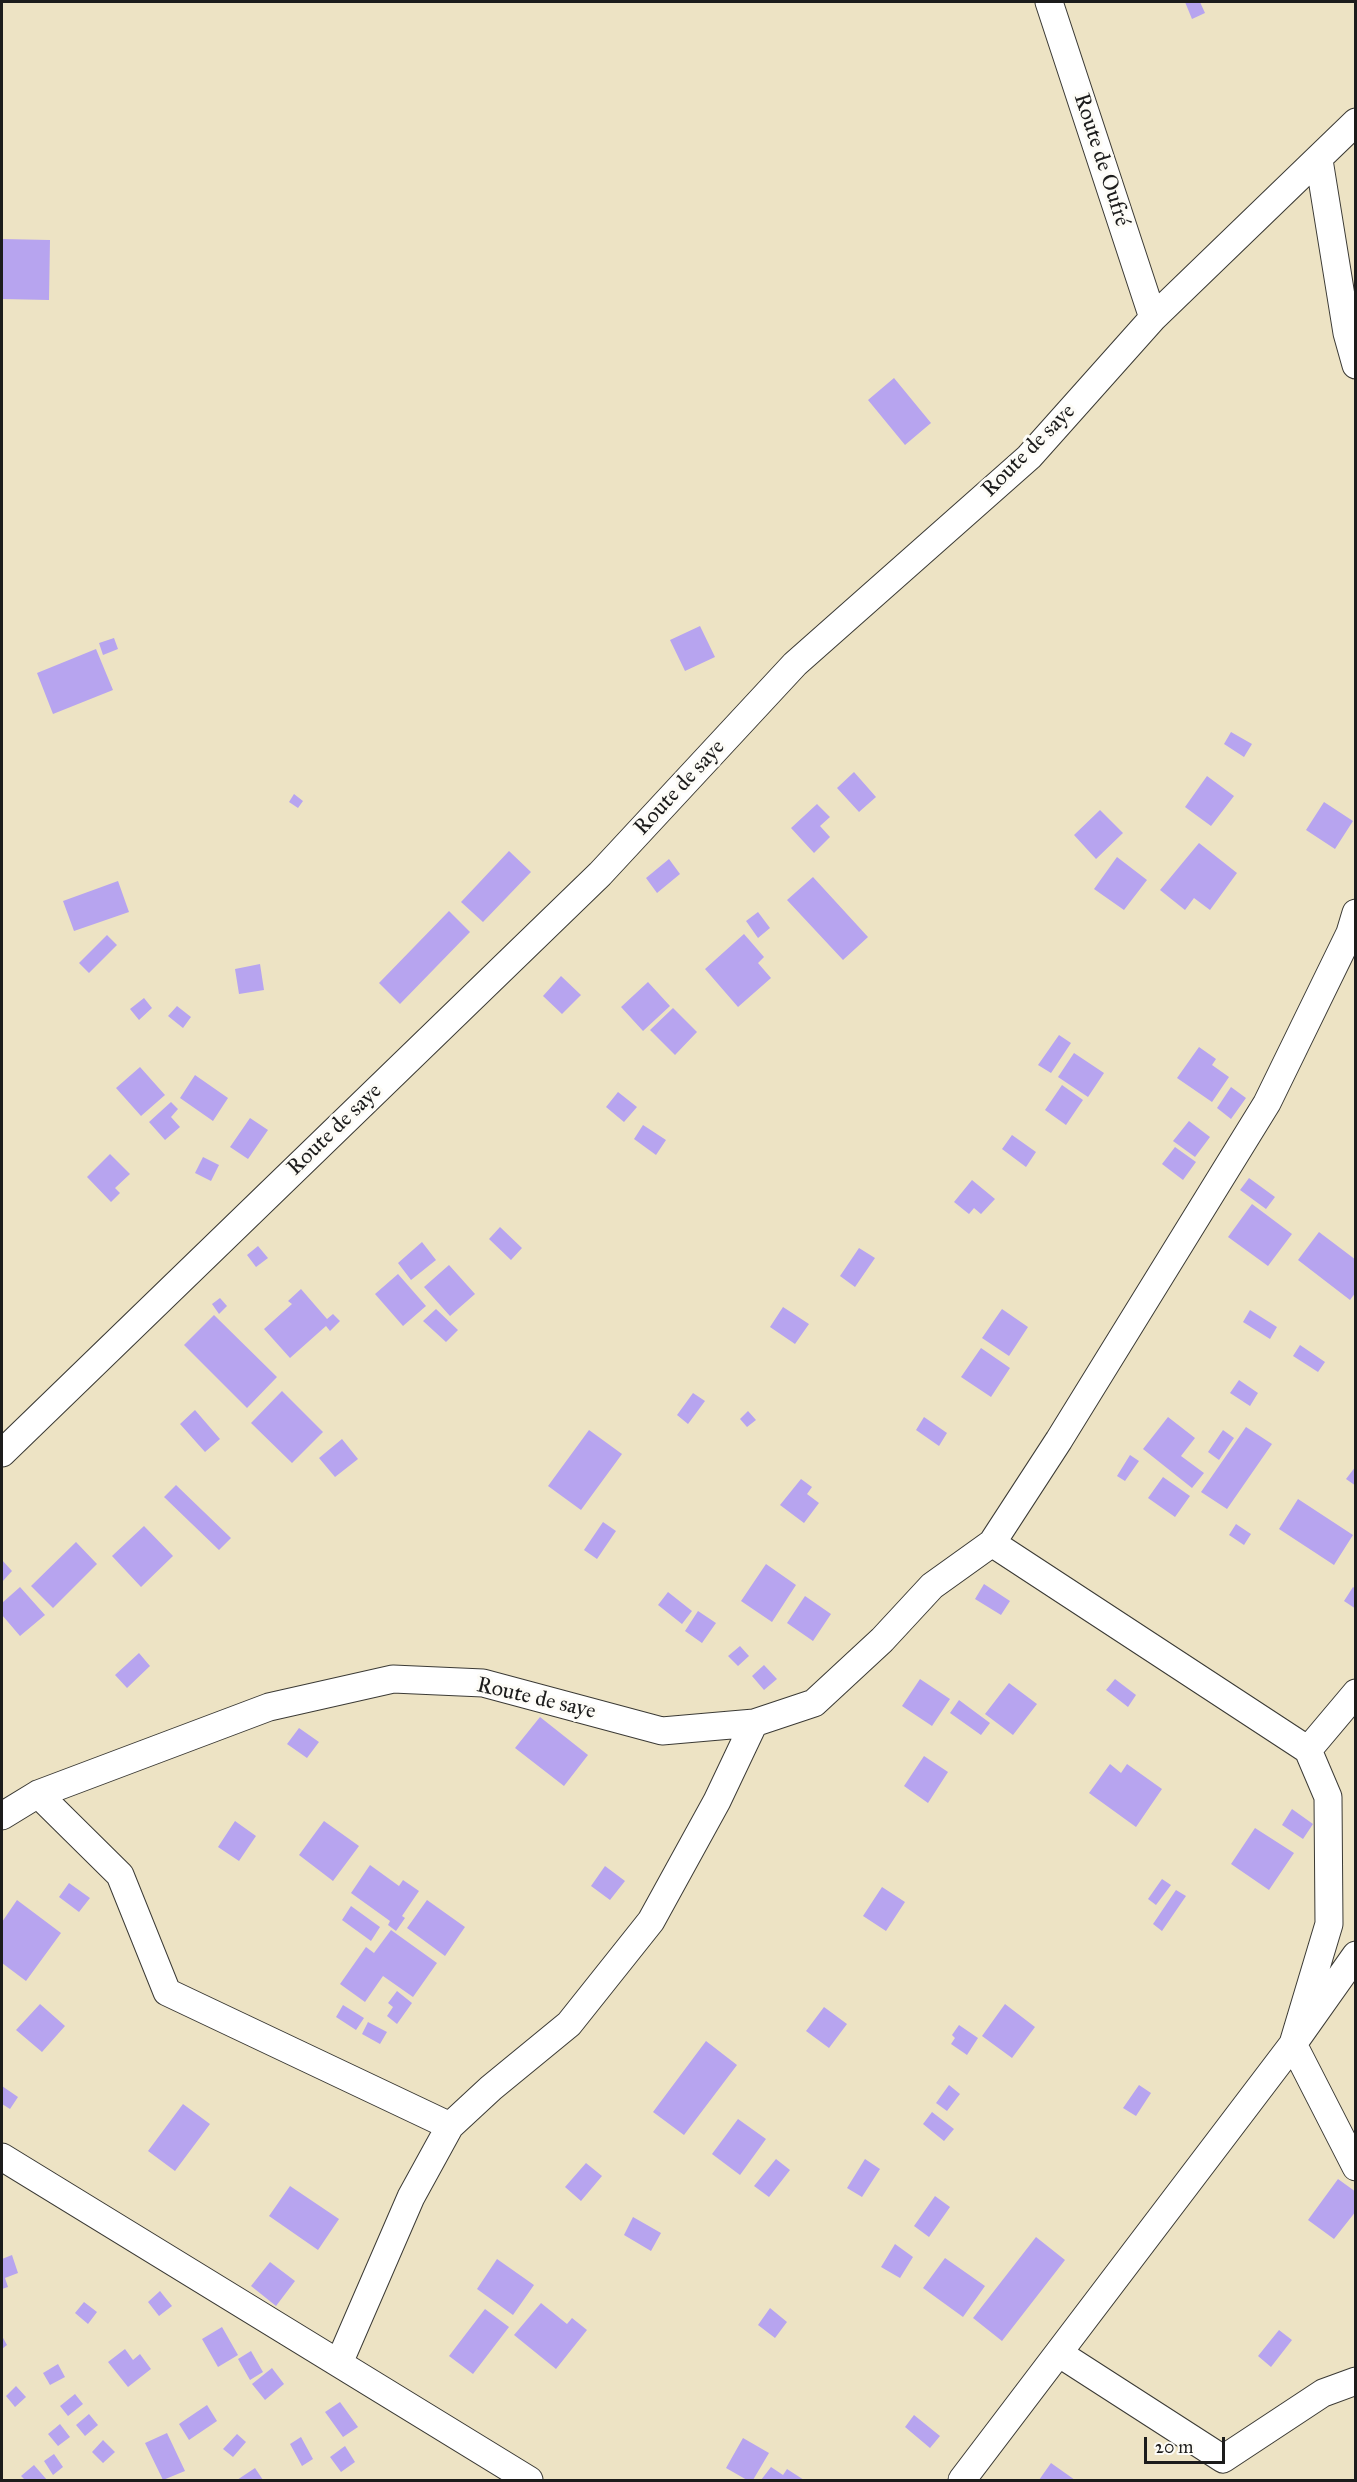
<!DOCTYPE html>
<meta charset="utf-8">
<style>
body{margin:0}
#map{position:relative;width:1357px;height:2482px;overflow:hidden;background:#ede3c4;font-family:"IM FELL Great Primer",serif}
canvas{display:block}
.frame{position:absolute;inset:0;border:3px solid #1c1c1c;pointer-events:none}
.scale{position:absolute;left:1144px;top:2437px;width:81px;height:27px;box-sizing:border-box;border:3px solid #1c1c1c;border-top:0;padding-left:8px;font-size:18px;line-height:21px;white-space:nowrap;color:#1c1c1c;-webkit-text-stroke:4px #fdfcf7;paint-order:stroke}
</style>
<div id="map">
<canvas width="1357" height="2482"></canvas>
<div class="frame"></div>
<div class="scale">20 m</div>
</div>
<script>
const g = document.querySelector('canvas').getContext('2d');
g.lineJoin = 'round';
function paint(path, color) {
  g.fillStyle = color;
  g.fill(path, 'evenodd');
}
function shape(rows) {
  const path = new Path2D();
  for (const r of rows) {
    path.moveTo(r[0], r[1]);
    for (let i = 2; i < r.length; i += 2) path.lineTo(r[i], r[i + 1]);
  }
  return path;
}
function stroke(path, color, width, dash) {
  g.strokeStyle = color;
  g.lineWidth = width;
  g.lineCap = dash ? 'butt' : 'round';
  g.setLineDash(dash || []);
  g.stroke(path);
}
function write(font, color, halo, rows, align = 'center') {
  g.font = font + ' "IM FELL Great Primer",serif';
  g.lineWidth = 6;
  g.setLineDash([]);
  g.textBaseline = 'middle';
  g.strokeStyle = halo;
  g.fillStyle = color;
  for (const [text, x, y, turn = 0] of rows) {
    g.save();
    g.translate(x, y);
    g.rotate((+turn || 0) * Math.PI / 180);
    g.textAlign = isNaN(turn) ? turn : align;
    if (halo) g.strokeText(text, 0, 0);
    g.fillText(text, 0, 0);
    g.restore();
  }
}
const building = shape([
 [1185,2,1200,2,1205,13,1192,19],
 [2,239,50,240,49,300,2,299],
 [894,378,931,423,905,445,868,400],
 [700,626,715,657,685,671,670,640],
 [114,638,118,649,103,655,99,643],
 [96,649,113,690,53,714,37,673],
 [1231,732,1252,744,1244,757,1224,744],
 [854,772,876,797,859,812,837,788],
 [1207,776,1234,796,1211,826,1185,807],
 [294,794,303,801,298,808,289,802],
 [1324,802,1353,821,1335,849,1306,830],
 [817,804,830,817,820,826,830,837,814,853,791,828],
 [1100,810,1123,833,1096,859,1074,835],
 [1199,843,1237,873,1210,910,1194,898,1185,910,1160,890],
 [509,851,531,872,483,922,461,902],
 [1117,857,1147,880,1124,910,1094,889],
 [669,859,680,874,657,893,646,878],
 [813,877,868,937,843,960,787,900],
 [118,881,129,912,74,931,63,901],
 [449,911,470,932,400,1004,379,983],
 [758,912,770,928,758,938,746,921],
 [744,934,764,957,758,963,771,978,738,1007,705,969],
 [107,935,117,945,89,973,79,963],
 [260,964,264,990,239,994,235,969],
 [561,976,581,995,562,1014,543,996],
 [648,982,670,1006,643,1031,621,1007],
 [144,998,152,1008,139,1020,130,1009],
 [177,1006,191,1017,183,1028,168,1016],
 [673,1008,697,1032,675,1055,650,1030],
 [1059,1035,1071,1043,1051,1073,1038,1065],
 [1199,1047,1216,1059,1212,1065,1229,1077,1212,1102,1177,1078],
 [1074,1053,1104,1073,1088,1097,1058,1077],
 [140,1067,165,1095,141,1116,116,1088],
 [195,1075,228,1098,213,1121,180,1098],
 [1062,1085,1083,1100,1066,1125,1045,1110],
 [1231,1087,1246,1098,1231,1119,1217,1108],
 [618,1092,637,1107,624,1122,606,1107],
 [171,1102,178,1109,171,1117,180,1127,165,1140,149,1122],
 [250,1118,268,1130,248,1159,230,1147],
 [1189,1121,1210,1137,1195,1157,1173,1141],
 [643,1125,666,1140,656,1155,634,1139],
 [1012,1135,1036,1152,1026,1167,1002,1149],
 [1175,1147,1196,1162,1183,1180,1162,1164],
 [110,1154,130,1174,115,1188,120,1193,111,1202,87,1177],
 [203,1157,219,1165,211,1181,195,1173],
 [1249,1178,1275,1197,1266,1209,1240,1190],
 [972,1180,995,1199,981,1214,974,1208,969,1214,954,1202],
 [1252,1204,1292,1234,1268,1266,1228,1237],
 [500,1227,522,1248,511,1260,489,1239],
 [1319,1232,1356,1260,1356,1292,1350,1300,1298,1260],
 [422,1242,436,1260,411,1280,398,1263],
 [258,1246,268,1258,256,1267,247,1255],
 [859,1248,875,1258,855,1287,840,1276],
 [449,1265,475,1294,450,1316,424,1287],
 [398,1274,426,1306,403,1326,375,1294],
 [301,1289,327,1319,333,1314,340,1321,330,1331,326,1326,290,1358,264,1329,292,1304,288,1301],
 [220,1298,227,1306,219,1314,212,1304],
 [783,1307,809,1324,795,1344,770,1327],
 [436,1309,458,1330,446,1342,423,1321],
 [1002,1309,1028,1327,1009,1356,982,1338],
 [1250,1310,1277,1327,1270,1339,1243,1322],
 [214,1315,277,1377,247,1408,184,1345],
 [1300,1345,1325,1362,1318,1372,1293,1356],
 [981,1348,1010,1368,991,1397,961,1377],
 [1239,1380,1258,1393,1250,1406,1230,1393],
 [282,1391,323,1432,292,1463,251,1423],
 [693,1393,705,1401,688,1424,677,1415],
 [195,1410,220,1439,205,1452,180,1424],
 [748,1411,756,1420,747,1427,740,1419],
 [924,1417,947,1433,939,1446,916,1430],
 [1168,1417,1195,1438,1181,1456,1204,1473,1192,1488,1143,1449],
 [1246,1427,1272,1444,1227,1509,1201,1492],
 [589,1430,622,1454,581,1510,548,1486],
 [1223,1430,1234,1438,1219,1460,1208,1452],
 [342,1439,358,1459,335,1477,319,1458],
 [1130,1455,1139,1461,1125,1481,1117,1476],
 [1356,1466,1356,1486,1346,1479],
 [1163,1477,1190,1496,1175,1517,1148,1498],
 [801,1479,812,1487,807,1494,819,1503,804,1523,780,1505],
 [176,1485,231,1538,219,1550,164,1497],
 [1298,1499,1353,1535,1334,1565,1279,1529],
 [603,1522,616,1531,597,1559,584,1550],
 [1236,1524,1251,1534,1244,1545,1229,1535],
 [144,1526,173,1556,141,1587,112,1556],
 [76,1542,97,1564,53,1608,31,1586],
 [2,1560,12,1571,2,1582],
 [766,1564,796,1585,772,1622,741,1601],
 [984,1584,1010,1601,1001,1615,975,1599],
 [20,1587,45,1615,20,1636,2,1615,2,1603],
 [1353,1587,1356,1589,1356,1609,1344,1601],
 [668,1592,692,1611,682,1624,658,1605],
 [805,1596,831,1614,813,1641,787,1623],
 [698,1611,716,1623,702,1643,685,1631],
 [740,1646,749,1656,738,1666,728,1656],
 [139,1653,150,1666,127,1688,115,1675],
 [764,1665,777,1679,764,1690,752,1676],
 [920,1679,950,1699,932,1726,902,1706],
 [1115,1679,1136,1695,1128,1707,1106,1690],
 [1009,1683,1037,1704,1013,1735,985,1714],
 [959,1700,990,1723,981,1735,950,1713],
 [540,1717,588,1755,564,1786,515,1748],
 [299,1728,319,1742,307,1758,287,1744],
 [924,1756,948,1772,928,1803,904,1786],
 [1110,1764,1121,1773,1127,1764,1162,1789,1136,1827,1089,1793],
 [1292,1809,1313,1824,1303,1839,1282,1825],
 [235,1821,256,1836,239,1861,218,1847],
 [324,1821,359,1846,333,1881,299,1855],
 [1255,1828,1294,1853,1269,1890,1231,1864],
 [370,1865,399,1886,403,1880,419,1891,402,1916,405,1918,396,1931,388,1925,390,1921,351,1893],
 [605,1866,625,1881,610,1900,591,1886],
 [1162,1879,1171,1885,1156,1905,1148,1899],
 [69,1883,90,1898,79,1912,59,1897],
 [882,1887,905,1902,886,1931,863,1916],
 [1176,1890,1186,1896,1162,1931,1153,1924],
 [17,1900,61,1933,26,1981,2,1963,2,1922],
 [427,1900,465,1927,445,1956,407,1928],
 [351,1906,380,1927,371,1941,342,1920],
 [391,1930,437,1963,413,1997,383,1976,365,2002,340,1984,366,1947,374,1953],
 [397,1991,412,2003,397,2024,387,2016,393,2007,388,2003],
 [40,2004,65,2026,42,2052,16,2030],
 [1005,2004,1035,2027,1012,2058,982,2036],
 [343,2005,364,2018,356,2030,336,2017],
 [824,2007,847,2024,829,2048,806,2031],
 [368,2022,387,2032,380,2044,362,2034],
 [959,2025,978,2038,967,2055,951,2044,955,2038,952,2035],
 [706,2041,737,2065,684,2135,653,2112],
 [949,2085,960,2094,947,2111,936,2103],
 [1139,2085,1151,2093,1136,2116,1123,2108],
 [2,2086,18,2097,10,2109,2,2104],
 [183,2104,210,2124,175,2171,148,2151],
 [932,2112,954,2129,944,2141,923,2124],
 [738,2119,766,2139,740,2175,712,2154],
 [776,2159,790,2170,769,2197,754,2186],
 [865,2159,880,2169,862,2197,847,2188],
 [586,2163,602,2176,581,2201,565,2187],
 [1338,2179,1356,2192,1356,2211,1334,2239,1308,2220],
 [290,2186,339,2219,318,2250,269,2216],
 [935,2196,950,2207,929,2237,914,2226],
 [633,2217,661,2233,651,2251,624,2235],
 [1036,2237,1065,2260,1002,2341,973,2318],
 [895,2244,913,2257,900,2278,881,2267],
 [12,2255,18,2273,5,2278,8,2287,2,2289,2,2259],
 [945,2258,985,2286,963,2317,923,2288],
 [497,2259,534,2285,513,2315,477,2289],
 [270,2262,295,2281,276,2306,251,2286],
 [160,2291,172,2306,159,2316,148,2302],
 [84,2302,97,2312,88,2324,75,2313],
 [541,2303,567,2324,572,2318,587,2330,556,2369,514,2335],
 [770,2308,787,2322,775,2338,758,2325],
 [485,2309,509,2327,473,2374,449,2356],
 [222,2327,238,2355,218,2367,202,2339],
 [1279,2330,1292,2340,1271,2367,1258,2356],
 [2,2336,7,2345,2,2349],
 [125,2349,133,2360,140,2354,151,2369,128,2387,108,2362],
 [251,2351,263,2372,250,2380,238,2359],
 [58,2364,65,2377,50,2385,43,2373],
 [272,2368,284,2384,265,2400,252,2384],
 [16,2386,26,2397,15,2407,6,2396],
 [75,2394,83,2404,68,2416,60,2406],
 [340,2402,358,2427,343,2437,325,2412],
 [207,2405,217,2421,189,2440,179,2424],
 [89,2414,98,2425,85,2436,76,2425],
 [914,2415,940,2436,930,2448,905,2427],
 [60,2424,70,2437,58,2446,48,2434],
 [167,2433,185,2471,163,2480,145,2443],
 [237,2434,246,2442,233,2457,223,2449],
 [301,2437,313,2459,302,2466,290,2444],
 [743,2438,769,2453,753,2480,747,2480,726,2468],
 [103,2440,115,2452,103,2463,92,2452],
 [345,2446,355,2462,341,2472,330,2457],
 [54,2454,63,2467,53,2475,44,2461],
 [1051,2463,1075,2480,1039,2480],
 [34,2465,47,2480,25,2480,21,2476],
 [771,2467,783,2475,787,2469,804,2480,761,2480],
 [255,2468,263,2480,237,2480]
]);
const minor = shape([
 [1049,2,1153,318],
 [1319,160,1347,333,1356,365],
 [2,1453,600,874,795,664,1029,457,1153,318,1356,122],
 [1308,1750,1356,1693],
 [38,1794,120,1875,167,1992,450,2126],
 [2,1816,38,1794,269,1707,393,1679,483,1683,662,1731,754,1723,814,1703,882,1640,932,1586,992,1543,1059,1440,1267,1103,1350,933,1356,913],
 [1356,1955,1293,2044,1356,2167],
 [2,2157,529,2480],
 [1060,2354,1223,2459,1323,2393,1356,2381],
 [339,2363,411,2197,450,2126,491,2088,569,2024,651,1921,717,1801,754,1723],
 [962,2480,1293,2044,1329,1924,1328,1797,1308,1750,992,1543]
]);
const streetNames = [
 ["Route de Oufré",1101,160,72],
 ["Route de saye",1029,451,-45],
 ["Route de saye",680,788,-47],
 ["Route de saye",335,1130,-44],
 ["Route de saye",536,1699,13]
];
paint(building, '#b7a4ef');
stroke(minor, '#3b3a35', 29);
stroke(minor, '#fff', 27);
write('22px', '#1c1c1c', '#fdfcf7', streetNames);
</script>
